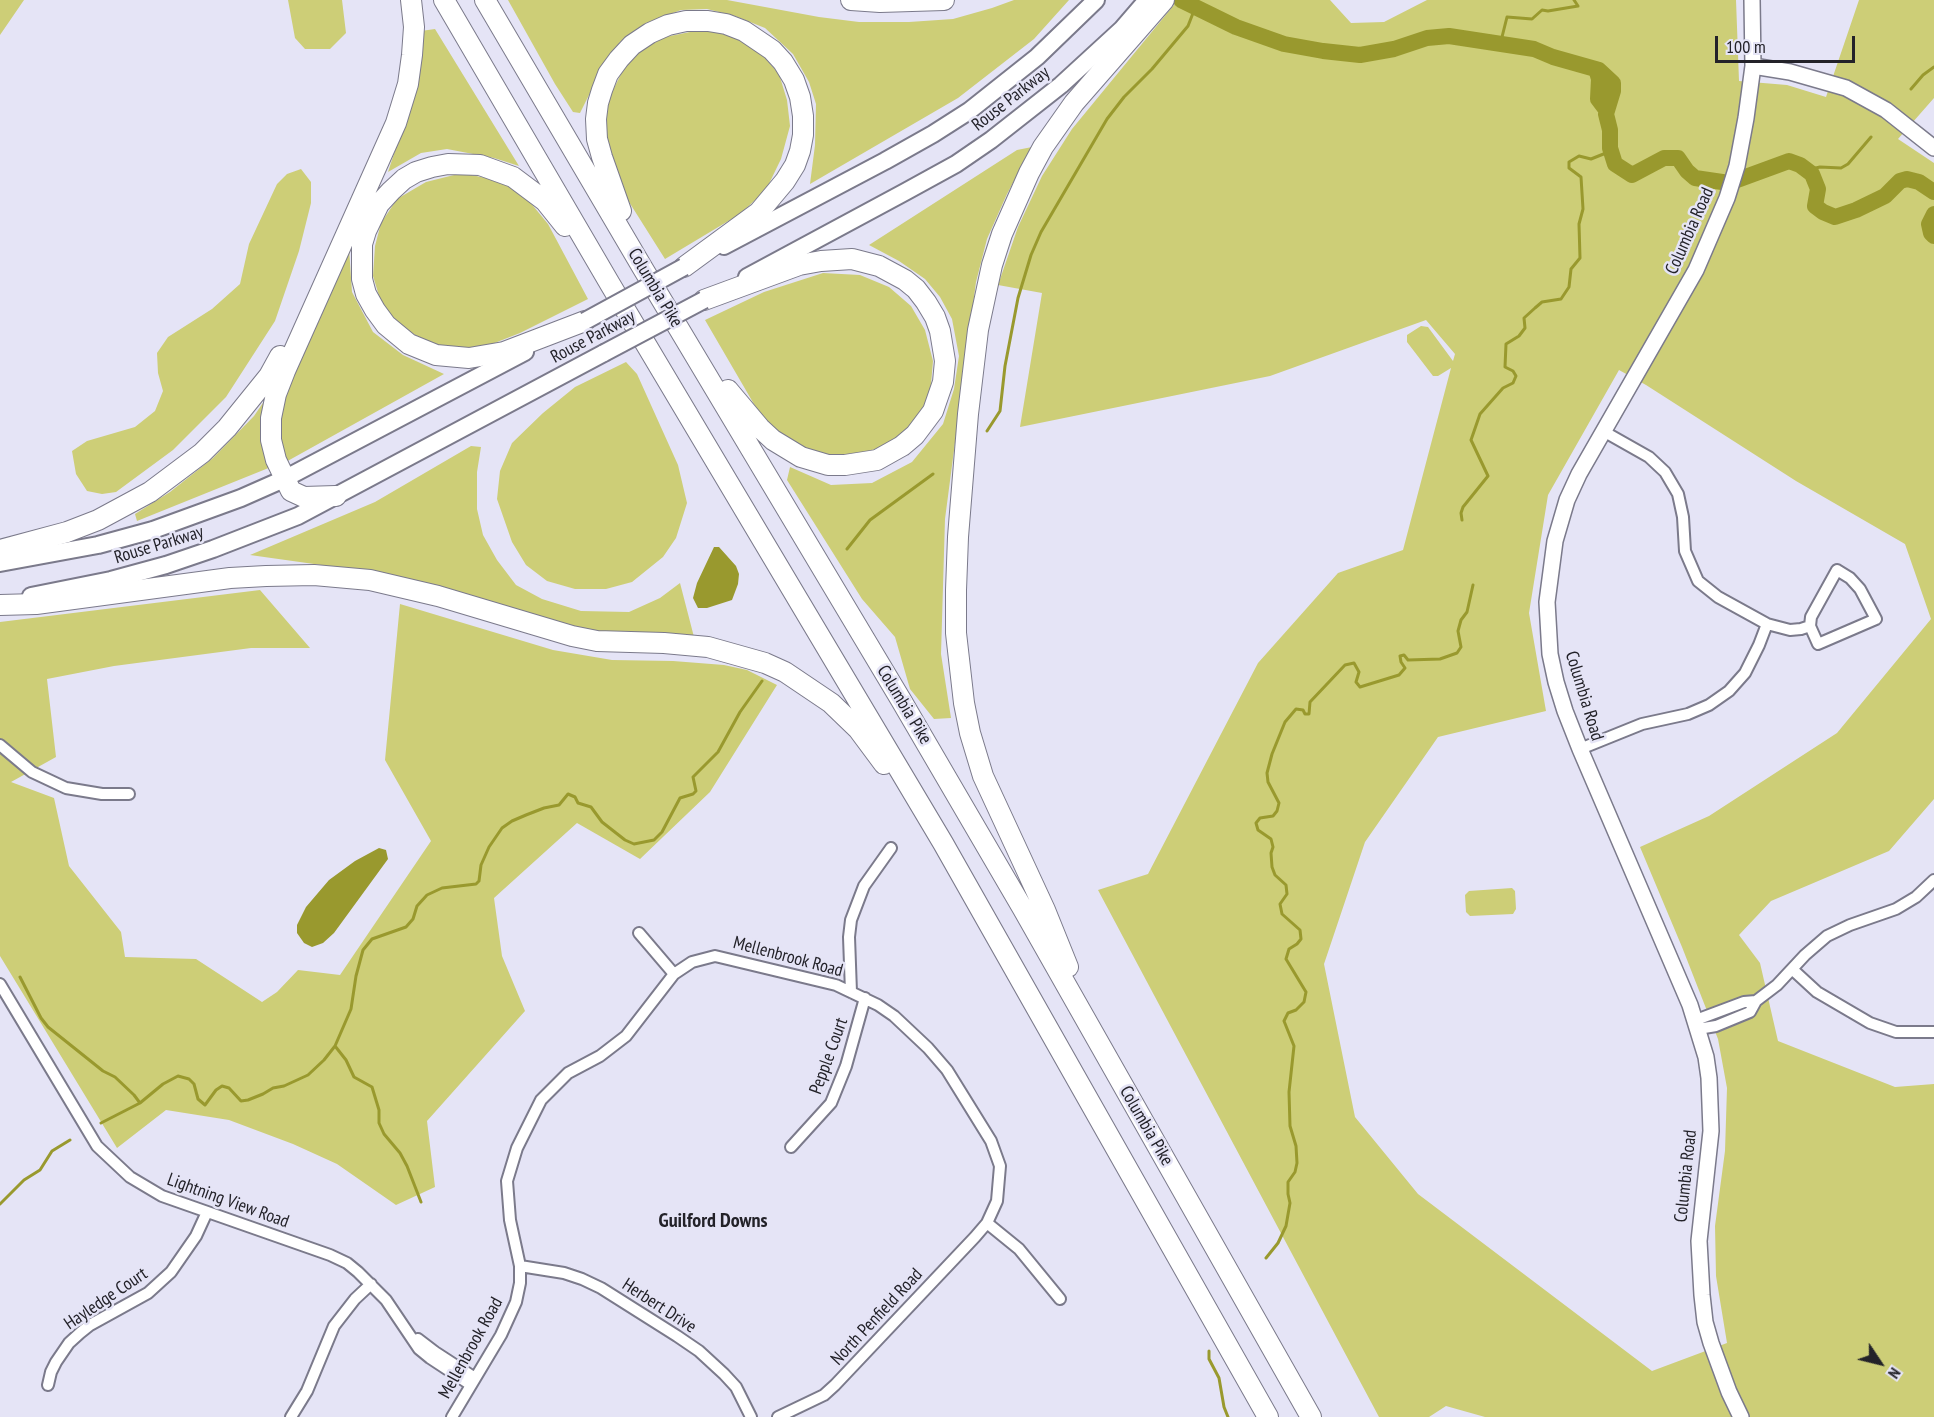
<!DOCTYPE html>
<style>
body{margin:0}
#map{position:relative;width:1934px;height:1417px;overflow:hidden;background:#e5e4f6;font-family:"PT Sans Narrow",sans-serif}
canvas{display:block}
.north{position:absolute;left:1850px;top:1333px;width:60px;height:60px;-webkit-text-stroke:4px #e5e4f6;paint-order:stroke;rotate:125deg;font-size:16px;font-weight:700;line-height:24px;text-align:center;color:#232229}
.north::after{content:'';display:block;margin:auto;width:21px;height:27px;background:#232229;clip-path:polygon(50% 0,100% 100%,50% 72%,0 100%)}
.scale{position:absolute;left:1715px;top:36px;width:140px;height:27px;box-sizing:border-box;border:3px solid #232229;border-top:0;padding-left:8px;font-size:18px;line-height:21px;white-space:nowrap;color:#232229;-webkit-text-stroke:4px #e5e4f6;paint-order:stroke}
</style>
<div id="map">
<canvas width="1934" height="1417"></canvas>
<div class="north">N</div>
<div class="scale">100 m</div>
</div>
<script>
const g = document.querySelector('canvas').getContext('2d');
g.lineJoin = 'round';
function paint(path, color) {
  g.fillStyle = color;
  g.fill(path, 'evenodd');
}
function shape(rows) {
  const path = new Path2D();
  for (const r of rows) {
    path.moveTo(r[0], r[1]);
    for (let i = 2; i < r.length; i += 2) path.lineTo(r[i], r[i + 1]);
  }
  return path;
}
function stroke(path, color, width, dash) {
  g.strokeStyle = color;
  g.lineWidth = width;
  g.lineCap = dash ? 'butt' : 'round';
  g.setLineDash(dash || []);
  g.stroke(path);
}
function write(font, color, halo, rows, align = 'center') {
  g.font = font + ' "PT Sans Narrow",sans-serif';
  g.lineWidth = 5;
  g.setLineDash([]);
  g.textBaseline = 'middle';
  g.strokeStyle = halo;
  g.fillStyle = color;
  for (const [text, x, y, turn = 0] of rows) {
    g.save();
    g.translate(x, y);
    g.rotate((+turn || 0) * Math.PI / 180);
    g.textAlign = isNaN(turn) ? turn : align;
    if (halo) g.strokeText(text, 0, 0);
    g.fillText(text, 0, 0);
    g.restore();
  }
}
const green = shape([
 [0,0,24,0,0,35],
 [288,0,342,0,346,33,330,49,305,49,295,38],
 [508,0,727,0,819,17,859,22,909,22,953,19,992,8,1014,0,1069,0,1034,39,958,98,810,184,815,145,816,104,809,82,793,54,765,28,735,16,707,9,681,10,646,23,620,42,601,71,580,113,573,112,555,84],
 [1178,0,1330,0,1351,23,1384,22,1427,0,1736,0,1739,81,1787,85,1826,97,1859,0,1934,0,1934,98,1898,139,1934,163,1934,799,1889,851,1771,901,1739,935,1760,963,1778,1041,1895,1087,1934,1084,1934,1417,1485,1417,1446,1406,1429,1417,1379,1417,1098,890,1148,874,1258,663,1338,573,1403,550,1451,368,1438,376,1433,376,1407,342,1407,335,1421,326,1428,327,1453,361,1455,354,1426,320,1270,376,1020,427,1042,293,998,285,1018,227,1042,176,1072,129],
 [1619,370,1646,385,1796,481,1905,544,1931,619,1837,733,1709,816,1640,847,1682,947,1718,1039,1727,1088,1725,1151,1715,1226,1716,1276,1727,1343,1652,1371,1418,1194,1355,1117,1324,964,1365,842,1438,737,1546,711,1529,613,1548,495],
 [435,29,519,166,494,158,447,149,421,153,388,172,414,93,421,31],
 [713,31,738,39,759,51,779,74,787,100,790,126,781,159,766,190,740,214,665,259,624,194,606,143,606,117,610,96,624,68,643,49,665,37,690,32],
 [1032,147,1007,194,987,239,976,282,945,519,941,654,951,718,934,719,910,689,895,637,862,599,787,480,790,467,831,485,872,483,912,462,943,424,954,389,959,356,952,319,940,297,925,279,899,261,869,245,1017,150],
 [301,169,311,182,311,203,299,251,275,321,226,397,173,450,116,492,102,494,87,491,76,474,72,451,87,441,135,427,155,411,163,391,158,373,157,353,168,337,212,309,240,284,249,244,277,184,287,174],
 [462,173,500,181,525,196,548,224,588,299,520,333,492,344,465,348,440,346,422,339,398,325,383,309,373,276,375,246,381,223,397,199,426,182],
 [349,248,352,292,373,332,403,355,444,374,284,463,278,434,278,403],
 [823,273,860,275,889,287,911,306,925,330,933,361,930,396,919,419,896,442,869,451,835,456,800,448,774,432,758,411,705,320,764,292],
 [626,362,637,374,678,465,687,503,676,538,663,557,632,582,606,589,575,589,547,581,526,565,512,542,497,499,500,471,512,443,543,413,575,387],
 [271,391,271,467,137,521,135,514,170,492,213,458,254,416],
 [471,446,481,447,477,472,477,509,483,535,497,560,516,585,542,599,581,611,629,612,660,598,680,583,694,637,597,632,563,625,427,583,371,572,250,555,375,502],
 [260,590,310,648,251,648,114,666,47,679,56,757,11,782,54,798,69,866,121,932,125,957,196,959,262,1002,277,992,298,970,340,975,431,841,385,760,400,604,553,650,612,660,673,661,724,665,747,670,777,685,710,792,640,859,577,823,494,898,502,956,525,1011,427,1121,435,1187,396,1205,337,1164,293,1144,229,1120,166,1110,117,1148,0,956,0,622],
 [1512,888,1515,891,1516,909,1513,914,1470,916,1466,912,1465,895,1469,891]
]);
const water = shape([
 [714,547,719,547,736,566,739,574,738,584,732,600,707,608,698,608,693,598,697,583],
 [379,848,386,850,388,859,334,933,323,943,312,947,304,943,297,933,297,925,306,907,329,880,355,861]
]);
const stream = shape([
 [1500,45,1507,17,1532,19,1542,10,1548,11,1578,6,1574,0],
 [1911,89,1923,75,1934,67],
 [1807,170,1820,167,1841,168,1848,164,1871,137],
 [987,431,1000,411,1005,366,1018,298,1031,255,1041,232,1107,119,1124,97,1152,69,1188,26,1195,8],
 [1462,520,1461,513,1463,507,1488,476,1471,440,1480,414,1503,388,1513,383,1516,376,1513,371,1505,367,1506,344,1519,336,1525,328,1524,318,1535,308,1542,302,1561,299,1569,287,1571,269,1580,258,1579,224,1583,209,1581,177,1569,168,1569,162,1579,156,1591,159,1606,153,1610,148],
 [847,549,870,520,933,474],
 [20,977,41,1018,48,1027,103,1071,115,1077,134,1095,140,1103],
 [335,1046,346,1060,354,1077,372,1087,379,1110,379,1123,384,1134,400,1153,407,1166,421,1202],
 [101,1123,140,1103,163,1084,178,1076,189,1079,194,1084,198,1099,205,1105,216,1090,222,1086,229,1088,241,1101,248,1100,263,1094,273,1088,284,1086,308,1075,324,1060,335,1046,351,1009,356,976,363,950,372,939,406,927,413,919,417,906,427,895,442,888,476,884,479,881,481,865,489,847,502,828,512,821,526,815,544,808,559,805,568,794,575,797,578,803,591,807,602,822,625,840,634,844,654,840,662,832,680,798,693,794,696,791,693,777,718,752,740,712,762,681],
 [0,1204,24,1180,40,1170,52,1151,70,1140],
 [1266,1258,1278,1243,1286,1226,1290,1203,1288,1194,1288,1182,1295,1172,1297,1163,1296,1146,1290,1126,1289,1092,1294,1046,1284,1021,1288,1013,1296,1010,1304,1002,1306,992,1286,959,1289,949,1297,944,1301,939,1300,930,1282,914,1280,904,1287,894,1286,885,1275,875,1272,867,1271,853,1273,847,1271,839,1258,830,1256,823,1260,818,1273,816,1277,811,1279,803,1268,782,1267,773,1272,754,1285,722,1296,709,1303,710,1305,714,1309,714,1310,702,1345,665,1354,663,1359,672,1356,682,1360,687,1399,675,1405,668,1401,662,1400,656,1404,655,1408,660,1440,659,1457,653,1461,647,1458,631,1461,620,1467,612,1473,585],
 [1209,1351,1209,1359,1219,1378,1224,1407,1228,1417]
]);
const river = shape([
 [1181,0,1236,27,1284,44,1323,51,1360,55,1394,49,1427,38,1449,36,1534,49,1553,57,1599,70,1613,83,1613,91,1606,114,1610,130,1610,148,1615,164,1632,175,1664,158,1678,158,1687,171,1695,178,1729,183,1789,161,1800,165,1812,174,1818,189,1815,206,1823,212,1835,217,1856,210,1885,196,1900,181,1907,179,1919,182,1934,192],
 [1596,69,1599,79,1598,99,1607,111],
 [1934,214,1929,224,1931,233,1934,236]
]);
const street = shape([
 [1767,624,1790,630,1801,629,1810,626,1811,617,1837,570,1850,578,1860,589,1876,619,1818,644,1810,626],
 [0,745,32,772,66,788,102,794,129,794],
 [1580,749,1642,724,1688,714,1709,705,1729,691,1745,673,1759,645,1767,624,1718,597,1698,581,1685,551,1683,517,1678,494,1665,472,1649,457,1603,431],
 [639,933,674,974],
 [1792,969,1817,992,1870,1023,1896,1032,1934,1032],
 [0,984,97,1146,130,1177,162,1196,330,1255,347,1263,358,1272,386,1300,419,1349,430,1358,471,1385],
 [851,992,849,937,851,920,864,886,891,848],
 [1696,1020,1744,1002,1756,1001],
 [1698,1029,1716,1026,1750,1012,1756,1001,1777,985,1805,955,1827,936,1850,925,1896,909,1916,897,1934,880],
 [791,1147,831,1103,846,1066,865,998],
 [987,1223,1019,1249,1060,1299],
 [520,1266,564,1273,582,1279,601,1288,677,1336,699,1351,724,1374,736,1387,751,1417],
 [418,1339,435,1352,475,1378],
 [48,1385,51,1372,56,1362,69,1343,80,1333,90,1325,148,1293,171,1272,196,1236,207,1212],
 [291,1417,307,1391,334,1326,355,1299,371,1284],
 [452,1417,501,1335,516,1302,520,1283,520,1266,510,1220,507,1181,517,1148,541,1100,568,1073,600,1056,626,1036,674,974,692,962,715,956,836,985,878,1005,894,1016,928,1048,947,1070,991,1141,1000,1166,997,1201,987,1223,975,1237,835,1385,824,1395,778,1417]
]);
const secondary = shape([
 [1753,66,1790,72,1846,88,1886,110,1934,148],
 [1741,1417,1729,1392,1711,1343,1705,1322,1702,1295,1699,1241,1711,1131,1709,1078,1706,1057,1690,1005,1580,749,1565,711,1556,682,1550,654,1547,602,1555,541,1567,500,1579,474,1696,270,1727,198,1737,166,1746,118,1753,66,1752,0]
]);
const primary = shape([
 [724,246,885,161,933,134,969,111,1037,57,1096,0],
 [747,277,905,192,956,164,991,140,1061,85,1122,29,1147,0],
 [0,563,98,545,153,530,241,498,284,479,525,352],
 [31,596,111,580,166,565,213,549,298,516,604,353]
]);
const highway = shape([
 [444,0,610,284,943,843,1268,1417],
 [485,0,642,267,901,700,1023,909,1311,1417],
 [851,0,880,2,944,0],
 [621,211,602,157,597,139,596,119,598,103,602,90,608,74,619,59,632,45,650,33,668,25,686,21,708,21,726,24,744,31,772,50,783,62,794,80,800,97,803,116,803,135,800,151,795,165,785,181,759,212,684,267],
 [565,226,545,201,513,177,480,165,448,164,432,167,416,172,404,179,391,191,379,204,366,231,362,244,362,279,366,294,375,310,386,325,409,344,436,355,469,358,504,352,585,321],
 [704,300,799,265,821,261,852,259,879,266,905,280,916,289,926,302,935,317,940,331,945,361,943,382,933,411,915,435,902,446,877,460,845,465,828,465,801,457,773,440,760,428,728,390],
 [336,496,304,497,291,491,276,460,271,440,271,418,276,394,285,371,396,123,408,84,412,55,414,27,411,0],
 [0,550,67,532,98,520,150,492,202,453,227,428,269,376,280,356],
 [0,605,36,604,230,578,266,576,314,575,370,580,438,596,572,636,597,641,664,643,708,647,765,663,785,672,831,703,858,729,884,764],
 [1068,967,1045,910,983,776,970,733,964,703,956,633,956,590,958,537,968,414,978,330,992,265,1002,234,1029,173,1043,147,1074,103,1164,0]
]);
const primaryBridge = shape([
 [585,321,684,267],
 [604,353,704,300]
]);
const streetNames = [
 ["Rouse Parkway",1011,99,-38],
 ["Columbia Road",1690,231,-66],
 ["Columbia Pike",655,288,59],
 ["Rouse Parkway",593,337,-28],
 ["Rouse Parkway",159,545,-17],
 ["Columbia Road",1584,696,73],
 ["Columbia Pike",904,705,59],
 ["Mellenbrook Road",788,957,15],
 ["Pepple Court",829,1056,-70],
 ["Columbia Pike",1146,1126,60],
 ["Columbia Road",1686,1176,-84],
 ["Lightning View Road",228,1201,20],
 ["Hayledge Court",106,1299,-34],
 ["Herbert Drive",659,1306,33],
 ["North Penfield Road",877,1317,-47],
 ["Mellenbrook Road",471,1348,-61]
];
const neighbourhoodNames = [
 ["Guilford Downs",713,1221]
];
paint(green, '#cdce77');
paint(water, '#99992e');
stroke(stream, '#99992e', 3);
stroke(river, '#99992e', 16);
stroke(street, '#7b7a8b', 14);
stroke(secondary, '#7b7a8b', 18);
stroke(primary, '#7b7a8b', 20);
stroke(highway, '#7b7a8b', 22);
stroke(street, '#fff', 10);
stroke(secondary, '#fff', 15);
stroke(primary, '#fff', 16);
stroke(highway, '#fff', 20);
stroke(primaryBridge, '#7b7a8b', 20, []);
stroke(primaryBridge, '#fff', 16);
write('18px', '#232229', '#e5e4f6', streetNames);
write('bold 20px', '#232229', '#e5e4f6', neighbourhoodNames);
</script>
